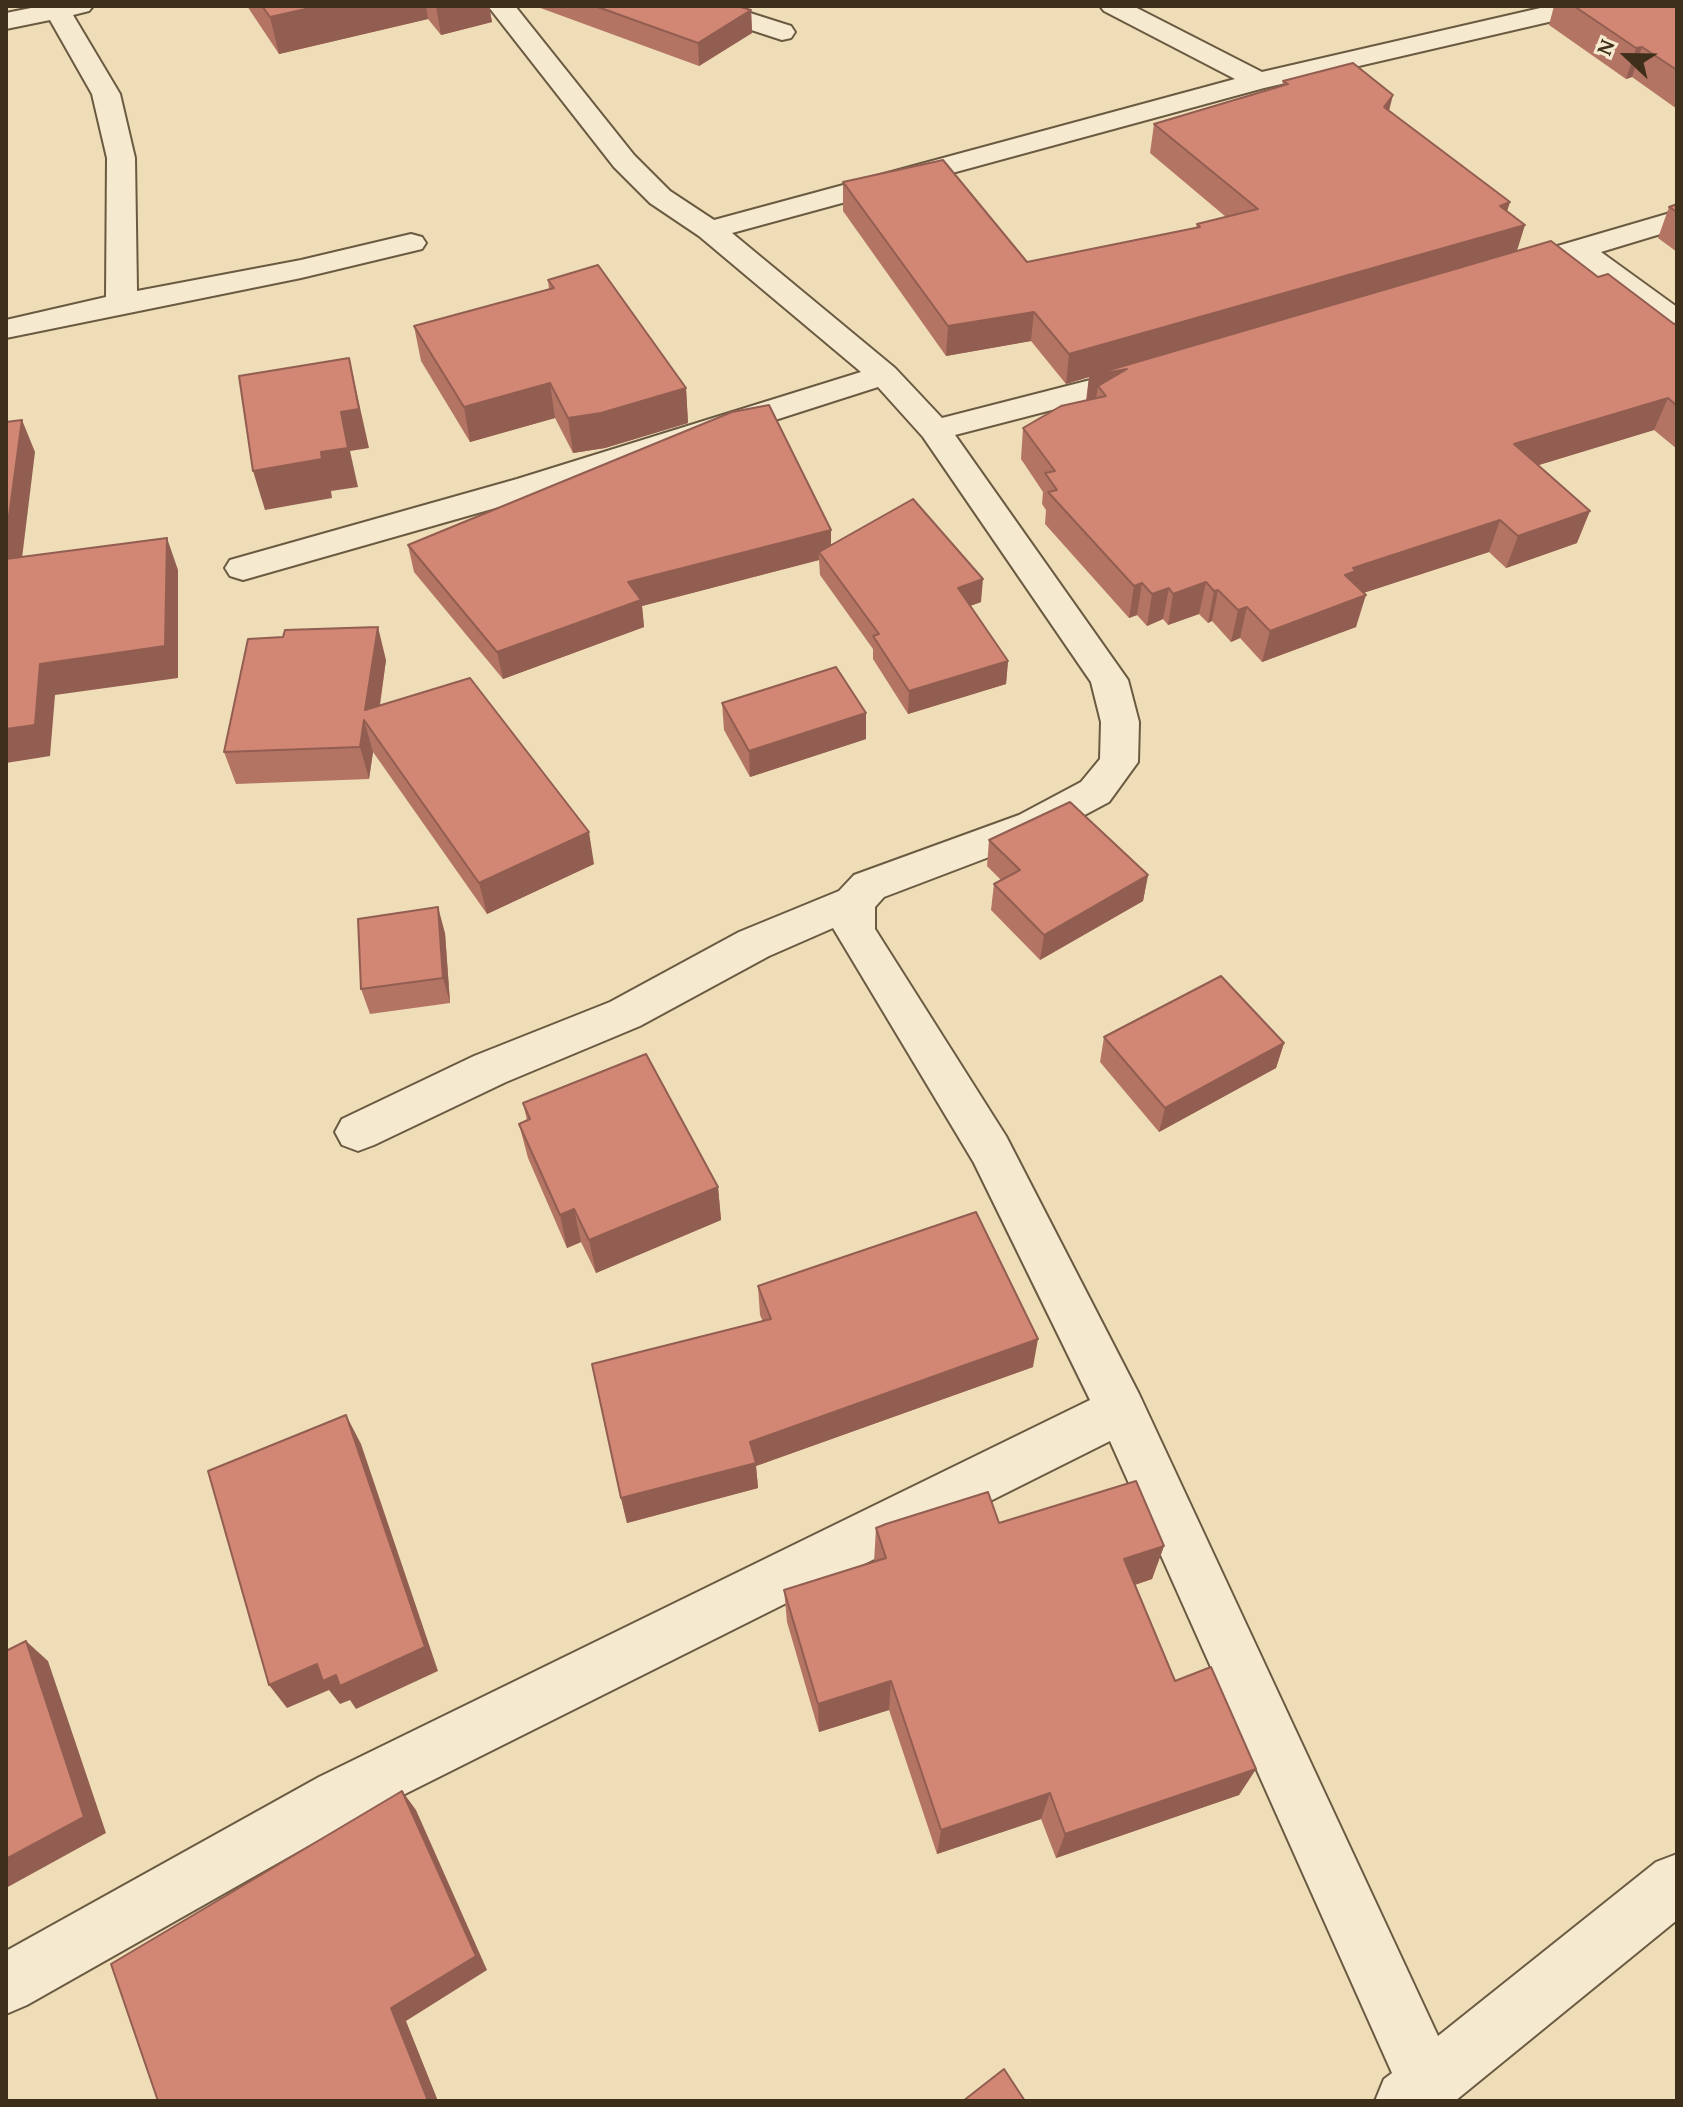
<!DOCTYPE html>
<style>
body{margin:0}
#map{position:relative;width:1683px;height:2107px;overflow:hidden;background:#efddb7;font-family:"Gentium Book Plus",serif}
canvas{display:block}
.frame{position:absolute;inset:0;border:8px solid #3e2f1a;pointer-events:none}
.north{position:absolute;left:1587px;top:16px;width:80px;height:80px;-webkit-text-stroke:6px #f5e9d0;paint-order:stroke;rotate:292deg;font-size:22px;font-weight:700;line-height:32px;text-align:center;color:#3e2f1a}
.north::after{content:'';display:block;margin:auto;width:28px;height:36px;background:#3e2f1a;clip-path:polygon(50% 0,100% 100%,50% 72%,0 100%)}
</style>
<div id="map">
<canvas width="1683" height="2107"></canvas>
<div class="frame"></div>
<div class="north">N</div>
</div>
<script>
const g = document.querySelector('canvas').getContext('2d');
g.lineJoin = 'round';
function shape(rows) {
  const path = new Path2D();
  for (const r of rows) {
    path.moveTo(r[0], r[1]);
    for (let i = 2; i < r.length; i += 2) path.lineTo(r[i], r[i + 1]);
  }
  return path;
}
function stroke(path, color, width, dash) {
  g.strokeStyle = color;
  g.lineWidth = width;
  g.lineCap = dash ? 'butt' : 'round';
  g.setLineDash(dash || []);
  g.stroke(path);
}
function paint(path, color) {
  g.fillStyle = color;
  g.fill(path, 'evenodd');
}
const street = shape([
 [41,6,93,6,89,11,73,15,120,94,135,158,137,291,301,260,411,234,422,237,426,243,422,249,301,278,6,338,6,320,106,297,107,158,92,94,50,20,6,29,6,13,41,6],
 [488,6,515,6,634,155,670,191,714,220,1235,79,1104,11,1100,6,1133,6,1262,72,1549,6,1596,6,1592,11,1583,14,1264,88,732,233,895,368,942,418,1145,366,1156,369,1161,376,1156,383,955,435,1128,680,1139,722,1138,762,1109,802,1047,835,884,897,875,907,875,929,1006,1136,1139,1394,1438,2036,1656,1862,1677,1854,1677,1920,1455,2101,1375,2101,1384,2079,1392,2073,1110,1441,359,1817,27,2005,6,2014,6,1951,319,1777,1090,1400,974,1163,833,928,769,956,640,1026,506,1082,374,1145,358,1151,342,1145,335,1132,342,1119,474,1056,610,1002,739,932,839,891,854,875,1019,815,1081,782,1100,759,1101,722,1091,682,923,437,878,387,541,495,243,580,230,576,225,568,230,560,517,479,861,372,699,236,650,203,614,167,488,6],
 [689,6,728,6,791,26,795,32,791,38,782,40,693,11,689,6],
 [1677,211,1677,229,1601,252,1677,307,1677,331,1666,329,1574,260,1507,279,1496,276,1492,270,1496,264,1677,211]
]);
const wall = shape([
 [247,6,489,6,492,22,441,35,428,19,279,54],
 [535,6,737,6,751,10,752,33,699,66],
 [1554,6,1677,6,1677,109,1632,77,1626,79,1549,25],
 [1283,81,1389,111,1507,211,1517,251,1598,277,1674,324,1677,323,1677,449,1654,430,1538,465,1577,543,1506,568,1489,552,1363,593,1356,627,1262,662,1240,638,1231,642,1212,621,1208,623,1199,614,1168,625,1163,619,1147,626,1137,615,1129,618,1045,524,1046,510,1042,504,1043,492,1021,459,1023,428,1086,400,1089,377,1066,384,1031,341,946,356,843,211,843,182,1027,262,1196,228,1197,224,1226,217,1150,153,1154,124,1282,86],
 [1677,204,1677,252,1658,238,1669,207],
 [548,280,686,388,688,423,605,448,573,453,555,418,470,442,421,361,414,326,549,289],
 [831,530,831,545,981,602,970,606,1008,661,1006,684,908,714,873,659,873,649,820,575,819,560,642,606,644,627,503,679,414,572,408,545],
 [283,637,386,660,380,706,594,864,487,914,373,752,369,779,236,784,224,752],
 [722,703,866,713,866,739,750,777,724,730],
 [989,840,1148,875,1143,901,1040,960,991,910,994,884,1001,880,987,866],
 [445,933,450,1003,370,1014,361,989],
 [1104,1037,1284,1043,1276,1068,1159,1132,1100,1062],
 [523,1103,718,1187,721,1220,596,1273,581,1242,567,1248,528,1158,519,1124,527,1120],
 [758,1286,1033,1367,756,1466,758,1488,627,1523,621,1498,763,1322,760,1315],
 [999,1523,1164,1546,1152,1579,1135,1585,1175,1681,1256,1769,1239,1795,1056,1858,1041,1819,937,1854,889,1710,819,1732,787,1622,784,1590,874,1562,876,1528]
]);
const shadedWall = shape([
 [319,6,426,6,428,19,279,54,270,17],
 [436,6,489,6,492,22,441,35],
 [751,10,752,33,699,66,698,43],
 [1642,47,1632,77,1626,79,1636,48],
 [1393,95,1386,123,1384,107],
 [1510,202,1501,231,1525,225,1516,254,1127,369,1098,386,1095,406,1086,408,1089,377,1066,384,1069,354],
 [1034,312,1031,341,946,356,948,326],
 [349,358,369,448,350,451,358,487,331,491,332,498,265,510,253,471,321,452,341,412],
 [550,383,555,418,470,442,464,407],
 [686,388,688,423,605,448,573,453,568,418],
 [1668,398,1654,430,1503,476,1514,444],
 [22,420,35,452,18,591,6,566,6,538],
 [1590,511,1577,543,1506,568,1518,536],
 [1500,520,1489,552,1348,598,1366,595,1356,627,1262,662,1270,631,1345,575,1353,568],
 [831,530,831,557,819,552,819,560,642,606,644,627,503,679,497,652,628,582],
 [167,538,178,570,178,678,55,695,50,756,6,763,6,729,40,664],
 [983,579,981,602,956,611,958,588],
 [1206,582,1199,614,1168,625,1173,594],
 [1142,583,1137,615,1129,618,1134,586],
 [1169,588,1163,619,1147,626,1152,594],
 [1218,590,1212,621,1208,623,1214,591],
 [1247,607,1240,638,1231,642,1238,610],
 [378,627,386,660,375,736,365,710],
 [1008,661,1006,684,908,714,909,691],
 [866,713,866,739,750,777,749,751],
 [364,720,373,752,369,779,360,747],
 [589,832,594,864,487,914,479,883],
 [1148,875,1143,901,1040,960,1044,935],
 [438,907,445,933,450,1003,443,978],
 [1284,1043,1276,1068,1159,1132,1165,1108],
 [718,1187,721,1220,596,1273,589,1240],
 [574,1209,581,1242,567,1248,560,1215],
 [1038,1339,1033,1367,756,1466,758,1488,627,1523,621,1498,750,1442],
 [346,1415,361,1444,438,1671,356,1709,350,1700,340,1704,329,1690,287,1708,269,1685,317,1664],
 [1164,1546,1152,1579,1113,1592,1124,1559],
 [26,1641,48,1661,106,1833,6,1888,6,1859],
 [891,1681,889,1710,819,1732,818,1704],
 [1256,1769,1239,1795,1056,1858,1065,1834],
 [402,1791,416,1810,487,1970,406,2021,438,2101,428,2101,391,2008],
 [1050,1793,1041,1819,937,1854,941,1830]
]);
const building = shape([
 [262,6,319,6,270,17,262,6],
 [595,6,737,6,751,10,698,43,595,6],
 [1574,6,1677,6,1677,70,1642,47,1636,48,1574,6],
 [1353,63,1393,95,1384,107,1510,202,1500,206,1525,225,1069,354,1034,312,948,326,843,182,943,160,1027,262,1200,227,1197,224,1258,209,1154,124,1288,84,1283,81,1353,63],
 [1677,204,1677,212,1669,207,1677,204],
 [1551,241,1598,277,1608,274,1674,324,1677,323,1677,406,1668,398,1514,444,1590,511,1518,536,1500,520,1353,568,1356,571,1345,575,1366,595,1270,631,1247,607,1238,610,1218,590,1214,591,1206,582,1173,594,1169,588,1152,594,1142,583,1134,586,1048,492,1057,490,1045,473,1055,471,1023,428,1061,406,1106,396,1098,386,1127,369,1089,376,1551,241],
 [598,265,686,388,601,413,568,418,550,383,464,407,414,326,554,288,548,280,598,265],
 [349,358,359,409,341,412,348,448,321,452,322,459,253,471,239,376,349,358],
 [769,405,831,530,628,582,641,600,497,652,408,545,732,412,769,405],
 [22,420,6,538,6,422,22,420],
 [913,499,983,579,958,588,1008,661,909,691,873,636,879,634,819,552,913,499],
 [167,538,165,646,40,664,35,725,6,729,6,559,167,538],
 [378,627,365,710,470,678,589,832,479,883,364,720,360,747,224,752,248,639,283,637,285,630,378,627],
 [836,667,866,713,749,751,722,703,836,667],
 [1070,802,1148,875,1044,935,994,884,1020,870,989,840,1070,802],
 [438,907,443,978,361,989,358,919,438,907],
 [1221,976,1284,1043,1165,1108,1104,1037,1221,976],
 [646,1054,718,1187,589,1240,574,1209,560,1215,519,1124,530,1119,523,1103,646,1054],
 [976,1212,1038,1339,750,1442,756,1463,621,1498,592,1364,771,1319,758,1286,976,1212],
 [346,1415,425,1647,340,1686,336,1675,323,1681,317,1664,269,1685,208,1471,346,1415],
 [1136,1481,1164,1546,1124,1559,1175,1681,1211,1667,1256,1769,1065,1834,1050,1793,941,1830,891,1681,818,1704,784,1590,886,1558,876,1528,886,1524,988,1492,999,1523,1136,1481],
 [26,1641,84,1817,6,1859,6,1651,26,1641],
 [402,1791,476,1956,391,2008,428,2101,158,2101,111,1964,402,1791],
 [1004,2069,1025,2101,963,2101,1004,2069]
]);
stroke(street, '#6a5a41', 4);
paint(street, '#f5e9d0');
paint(wall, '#b47464');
paint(shadedWall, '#925e51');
paint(building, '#d18774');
stroke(building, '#925e51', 2);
</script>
